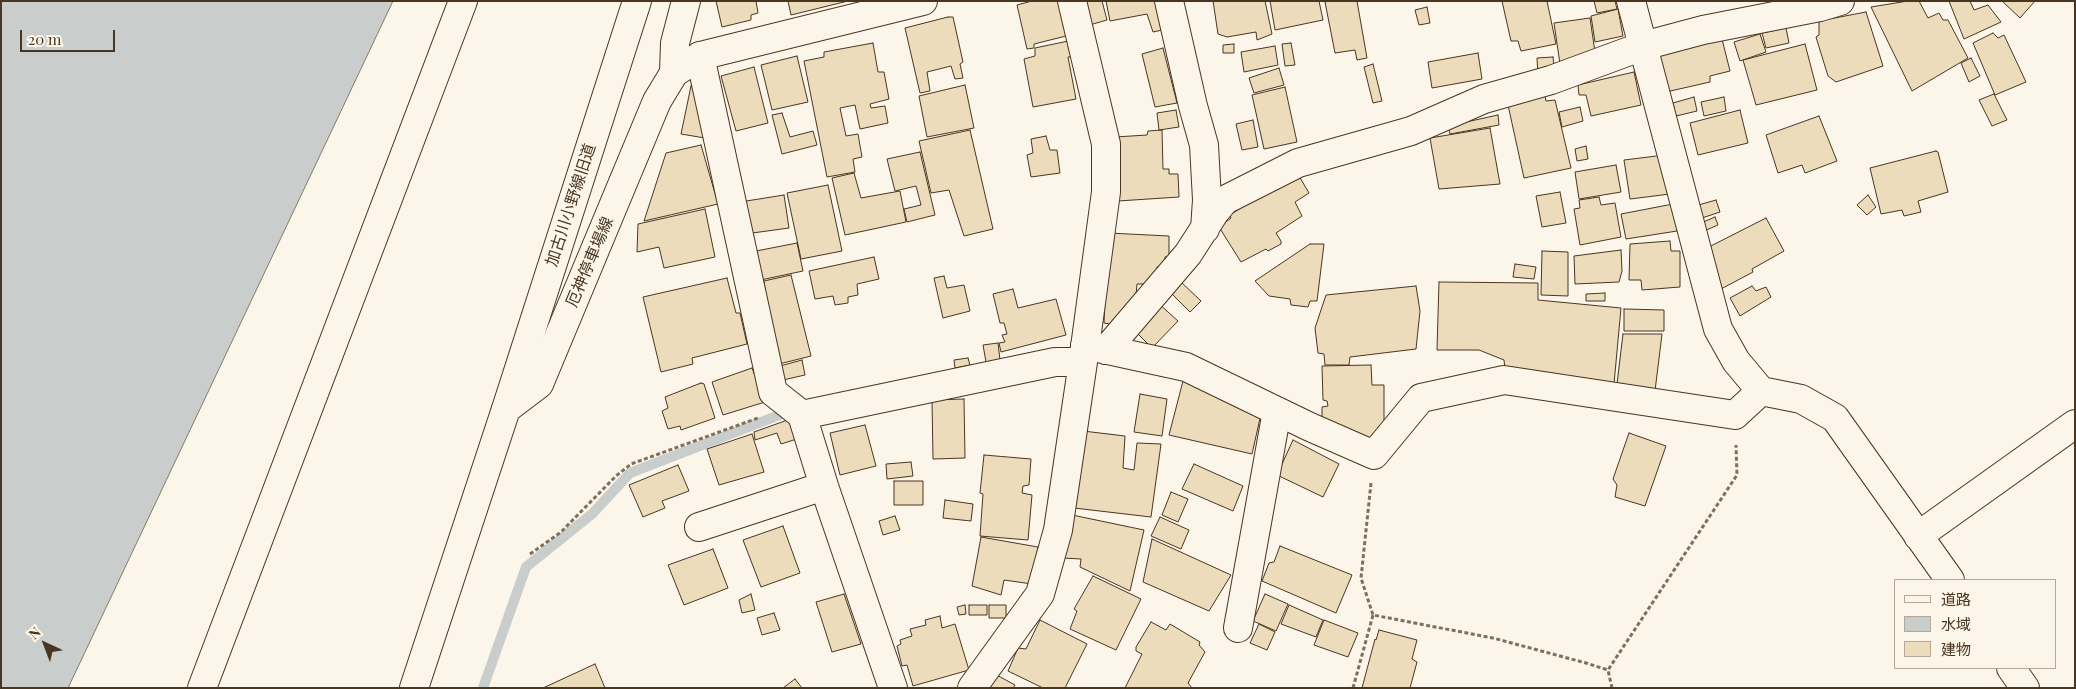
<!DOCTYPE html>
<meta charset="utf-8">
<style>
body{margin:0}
#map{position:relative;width:2076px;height:689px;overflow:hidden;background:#fbf6e9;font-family:"Playfair Display","Noto Sans JP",serif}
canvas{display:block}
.frame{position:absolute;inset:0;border:2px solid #4a3520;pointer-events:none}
.legend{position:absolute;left:1894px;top:579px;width:162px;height:90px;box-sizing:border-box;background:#fbf6e9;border:1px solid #b4a999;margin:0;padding:6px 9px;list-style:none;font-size:15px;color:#4a3520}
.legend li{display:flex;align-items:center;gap:10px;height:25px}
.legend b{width:25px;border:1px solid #b4a999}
.north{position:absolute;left:20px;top:619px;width:50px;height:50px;-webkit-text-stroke:4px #fbf6e9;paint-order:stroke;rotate:317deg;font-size:14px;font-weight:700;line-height:20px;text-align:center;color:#4a3520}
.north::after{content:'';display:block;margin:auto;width:18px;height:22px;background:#4a3520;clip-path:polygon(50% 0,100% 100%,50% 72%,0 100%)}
.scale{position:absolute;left:20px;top:30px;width:95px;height:22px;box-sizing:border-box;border:2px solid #4a3520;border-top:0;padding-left:6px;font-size:15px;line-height:18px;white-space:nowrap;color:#4a3520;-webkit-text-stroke:4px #fbf6e9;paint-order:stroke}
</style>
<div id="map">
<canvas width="2076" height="689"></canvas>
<div class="frame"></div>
<ul class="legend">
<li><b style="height:6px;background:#fbf6e9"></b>道路</li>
<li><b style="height:14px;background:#c9cecd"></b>水域</li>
<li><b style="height:14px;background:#ecdcbc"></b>建物</li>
</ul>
<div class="north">N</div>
<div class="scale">20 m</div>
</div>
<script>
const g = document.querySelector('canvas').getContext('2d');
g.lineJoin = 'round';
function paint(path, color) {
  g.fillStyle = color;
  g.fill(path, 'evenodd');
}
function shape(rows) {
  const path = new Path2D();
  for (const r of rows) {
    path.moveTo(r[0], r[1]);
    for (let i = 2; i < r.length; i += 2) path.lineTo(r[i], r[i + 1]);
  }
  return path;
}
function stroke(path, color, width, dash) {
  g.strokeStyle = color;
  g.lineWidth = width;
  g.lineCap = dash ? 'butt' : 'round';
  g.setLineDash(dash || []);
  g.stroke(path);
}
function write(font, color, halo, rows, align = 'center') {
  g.font = font + ' "Playfair Display","Noto Sans JP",serif';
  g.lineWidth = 4;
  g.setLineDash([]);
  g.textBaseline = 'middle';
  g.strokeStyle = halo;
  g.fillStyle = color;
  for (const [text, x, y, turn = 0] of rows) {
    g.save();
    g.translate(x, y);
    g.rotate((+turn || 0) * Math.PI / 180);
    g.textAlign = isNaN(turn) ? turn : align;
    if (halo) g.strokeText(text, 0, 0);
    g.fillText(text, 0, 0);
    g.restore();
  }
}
const water = shape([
 [1,1,393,1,68,688,1,688,1,1]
]);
const stream = shape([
 [483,688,526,567,592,514,630,473,782,414]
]);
const building = shape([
 [716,1,756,1,758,13,751,15,751,20,722,27,716,1],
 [788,1,848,1,791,15,788,1],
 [1032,1,1058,1,1066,36,1034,44,1034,48,1027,49,1017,5,1032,1],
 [1080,1,1102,1,1107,20,1086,26,1080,1],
 [1106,1,1162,1,1167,29,1153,32,1147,14,1110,21,1106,1],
 [1213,1,1265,1,1272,34,1257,40,1256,32,1227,37,1218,34,1213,1],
 [1270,1,1319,1,1323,20,1275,30,1270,1],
 [1329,1,1357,1,1367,58,1357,60,1355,50,1335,53,1325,2,1329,1],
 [1502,1,1547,1,1556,44,1521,51,1518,41,1511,41,1502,1],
 [1594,1,1615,1,1617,9,1597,13,1594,1],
 [1908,1,1919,1,1928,18,1939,13,1943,20,1948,20,1968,58,1912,91,1871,7,1908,1],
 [1949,1,1970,1,1974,10,1988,5,2001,22,1964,39,1949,1],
 [2002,1,2035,1,2020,18,2002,1],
 [1427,7,1430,23,1419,25,1415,10,1427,7],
 [1618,9,1623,36,1595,42,1591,16,1618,9],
 [1866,12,1883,66,1836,82,1828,76,1816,37,1819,35,1819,21,1866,12],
 [948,17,953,17,963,62,960,64,963,78,955,79,951,66,927,72,930,91,920,93,905,28,948,17],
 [1590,18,1596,59,1560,64,1554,23,1590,18],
 [1786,28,1789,43,1766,48,1762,33,1786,28],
 [1993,33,1998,38,2004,35,2026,82,1995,95,1973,43,1993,33],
 [1760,34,1766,52,1740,61,1734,42,1760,34],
 [1722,39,1730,71,1710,76,1710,82,1666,92,1656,56,1722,39],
 [1073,40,1076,56,1068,57,1076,99,1033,107,1024,59,1035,56,1035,48,1073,40],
 [873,43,878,72,884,72,889,99,870,104,871,108,885,106,888,123,860,129,855,105,840,108,846,136,858,134,862,157,853,159,855,172,827,177,804,61,824,57,824,52,873,43],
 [1291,43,1295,65,1285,66,1282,44,1291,43],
 [1234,44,1234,53,1223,53,1223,45,1234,44],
 [1805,44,1817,90,1756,105,1743,60,1805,44],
 [1275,46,1278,65,1244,72,1241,52,1275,46],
 [1163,48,1177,103,1155,107,1142,54,1163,48],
 [1478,53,1482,79,1432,88,1428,62,1478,53],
 [797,56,808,102,772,110,761,65,797,56],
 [1553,57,1555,74,1538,76,1537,58,1553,57],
 [1971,58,1980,76,1969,82,1961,63,1971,58],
 [1373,64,1382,101,1373,103,1364,67,1373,64],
 [754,67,768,123,736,131,721,76,754,67],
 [1279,68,1284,85,1254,93,1249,78,1279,68],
 [1634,72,1641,105,1591,116,1586,95,1579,95,1578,85,1634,72],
 [965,85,974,128,927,137,919,96,965,85],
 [691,86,693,86,705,138,681,134,691,86],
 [1285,87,1297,142,1264,149,1252,95,1285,87],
 [1994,94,2007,120,1992,126,1979,100,1994,94],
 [1545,96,1546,101,1555,100,1571,168,1524,178,1508,105,1545,96],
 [1694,97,1697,111,1676,116,1673,103,1694,97],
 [1724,97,1726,111,1704,116,1701,102,1724,97],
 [1580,107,1583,121,1562,127,1559,112,1580,107],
 [1176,110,1179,127,1159,130,1157,113,1176,110],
 [1740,110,1748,143,1698,155,1690,123,1740,110],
 [782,113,790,137,813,131,817,145,782,154,772,115,782,113],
 [1498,115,1499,125,1450,134,1448,126,1498,115],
 [1819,116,1837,161,1805,173,1802,165,1778,173,1766,135,1819,116],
 [1253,120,1258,147,1242,150,1236,124,1253,120],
 [1490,128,1500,184,1439,189,1430,138,1490,128],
 [970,130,993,229,964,236,949,190,931,193,919,141,970,130],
 [1162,130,1163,169,1169,169,1169,174,1178,174,1179,197,1118,201,1115,137,1147,135,1148,131,1162,130],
 [1046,136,1050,150,1057,150,1060,173,1031,177,1027,155,1033,153,1031,139,1046,136],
 [701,145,718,204,644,221,666,153,701,145],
 [1586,146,1588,159,1577,161,1575,149,1586,146],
 [1936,151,1938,152,1948,192,1918,201,1921,212,1904,216,1902,210,1881,214,1870,168,1936,151],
 [920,152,935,215,907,222,904,209,921,205,916,186,895,191,887,159,920,152],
 [1665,155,1670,194,1630,199,1624,160,1665,155],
 [1616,165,1621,192,1579,199,1575,172,1616,165],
 [854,173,861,198,900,191,906,222,845,235,832,178,854,173],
 [1299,176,1309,193,1295,202,1302,216,1276,233,1281,241,1281,244,1268,251,1266,249,1241,262,1219,227,1231,218,1230,215,1265,192,1299,176],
 [828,185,842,251,801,259,787,193,828,185],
 [1560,192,1566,223,1542,227,1536,196,1560,192],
 [784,195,789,228,745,234,740,202,784,195],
 [1868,195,1876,207,1867,215,1857,205,1868,195],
 [1599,197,1601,205,1615,203,1621,237,1580,245,1574,209,1580,208,1579,200,1599,197],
 [1716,200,1720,212,1699,219,1695,206,1716,200],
 [1673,204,1677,231,1626,239,1621,214,1673,204],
 [705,209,715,257,664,268,659,247,637,252,638,224,705,209],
 [1715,217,1718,225,1704,231,1701,223,1715,217],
 [1766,218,1784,251,1752,269,1753,272,1721,289,1701,251,1766,218],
 [1108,233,1169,236,1169,256,1165,257,1164,267,1157,267,1155,284,1137,284,1135,307,1116,325,1104,323,1108,233],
 [1670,241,1671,251,1680,251,1680,287,1642,290,1641,280,1629,280,1630,244,1670,241],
 [797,243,803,271,756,281,751,252,797,243],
 [1310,244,1324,244,1317,301,1310,301,1308,307,1291,305,1290,299,1269,296,1255,281,1310,244],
 [1621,250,1622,271,1619,282,1575,284,1574,256,1621,250],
 [1542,251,1568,252,1568,296,1541,295,1542,251],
 [874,257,879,279,857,284,858,295,848,297,848,303,835,305,833,296,815,299,809,271,874,257],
 [1515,264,1536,267,1534,279,1513,277,1515,264],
 [791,275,811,356,775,365,764,281,791,275],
 [944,276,947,288,964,285,970,311,943,318,934,278,944,276],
 [727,278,736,313,740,313,747,344,692,358,693,364,661,372,643,297,727,278],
 [1181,282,1201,301,1190,312,1171,293,1181,282],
 [1439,282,1538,283,1538,300,1621,308,1614,384,1505,369,1504,360,1479,350,1437,350,1439,282],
 [1416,286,1420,311,1416,349,1350,357,1349,365,1325,365,1324,354,1318,353,1315,328,1326,295,1416,286],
 [1752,286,1756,291,1766,287,1771,297,1740,316,1730,298,1752,286],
 [1013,289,1018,308,1056,299,1066,335,1001,352,999,343,1005,342,1002,335,1007,334,1004,323,1000,323,993,294,1013,289],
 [1605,293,1605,301,1586,301,1586,294,1605,293],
 [1158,303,1178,321,1152,348,1133,329,1158,303],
 [1624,309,1664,310,1664,331,1624,331,1624,309],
 [1623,334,1662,334,1655,391,1617,384,1623,334],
 [998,343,1000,360,986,362,983,345,998,343],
 [968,358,970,365,955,368,954,360,968,358],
 [802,360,805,375,783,380,780,366,802,360],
 [1371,365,1372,385,1384,385,1384,426,1378,427,1376,437,1356,440,1322,428,1322,407,1328,406,1327,401,1323,400,1322,366,1371,365],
 [752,368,765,402,723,415,712,382,752,368],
 [1183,381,1217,392,1261,414,1252,454,1169,435,1183,381],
 [701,383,704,384,715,418,681,430,680,426,668,429,662,411,668,408,665,397,701,383],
 [1140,394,1167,399,1162,436,1134,432,1140,394],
 [964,399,965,458,933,459,932,400,964,399],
 [796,417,803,437,781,444,777,433,755,440,754,432,796,417],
 [865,425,876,466,840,475,830,433,865,425],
 [1083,431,1125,436,1123,468,1134,470,1137,443,1161,444,1151,517,1074,508,1083,431],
 [1629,433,1666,446,1645,506,1615,497,1617,485,1613,479,1629,433],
 [752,434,764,472,719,485,707,449,752,434],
 [1293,440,1339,464,1323,497,1277,475,1293,440],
 [984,455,1031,459,1029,485,1023,486,1022,493,1032,495,1028,540,980,536,983,494,980,493,984,455],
 [911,462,913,476,887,479,886,464,911,462],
 [1194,464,1243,486,1233,511,1182,489,1194,464],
 [678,465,689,491,662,501,665,508,643,517,629,485,678,465],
 [894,481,923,481,923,505,894,505,894,481],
 [1171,492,1188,499,1178,522,1162,515,1171,492],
 [945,500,973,504,971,521,943,518,945,500],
 [1072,515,1144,530,1130,591,1080,567,1081,559,1063,558,1072,515],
 [895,516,900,530,883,535,879,521,895,516],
 [1160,517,1189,530,1181,549,1151,536,1160,517],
 [783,526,800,573,761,587,743,540,783,526],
 [981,537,1038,547,1032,584,1004,580,1001,595,972,586,981,537],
 [1152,539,1231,575,1209,611,1143,582,1152,539],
 [1280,546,1352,575,1336,613,1262,581,1269,563,1274,562,1280,546],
 [713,549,728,588,684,605,668,565,713,549],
 [1093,576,1141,599,1116,650,1070,629,1077,611,1074,609,1093,576],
 [751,594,755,610,742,613,739,600,751,594],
 [844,594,861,644,832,652,816,602,844,594],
 [1265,594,1288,604,1276,631,1253,621,1265,594],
 [965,605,966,614,959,615,957,607,965,605],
 [969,605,987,605,987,615,969,615,969,605],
 [989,605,1006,605,1006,618,989,618,989,605],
 [1289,605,1323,620,1316,637,1281,624,1289,605],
 [774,613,780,630,762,635,757,618,774,613],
 [940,616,942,628,955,624,969,670,913,686,907,665,902,666,897,646,901,644,900,640,912,636,910,629,926,625,925,620,940,616],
 [1040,620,1087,644,1065,688,1043,688,1008,671,1018,648,1026,649,1040,620],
 [1324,620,1358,633,1348,657,1314,645,1324,620],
 [1151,622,1166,630,1170,624,1200,642,1199,645,1205,652,1188,683,1192,688,1125,688,1142,654,1136,651,1136,647,1151,622],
 [1259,624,1275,632,1267,650,1250,643,1259,624],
 [1379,630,1417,640,1412,659,1417,662,1410,688,1362,688,1375,639,1376,640,1379,630],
 [595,664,605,688,543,688,595,664],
 [993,673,1015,685,1013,688,985,688,993,673],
 [795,679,802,688,783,688,795,679]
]);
const path = shape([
 [1371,483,1361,578,1373,615,1493,638,1586,663,1608,670],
 [530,554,561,532,616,476,631,464,758,418],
 [1353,688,1373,615],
 [1612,688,1608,670,1737,475,1736,445]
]);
const minor = shape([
 [1169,1,1193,106,1204,145,1207,200,1205,229],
 [1631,1,1718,329,1736,361,1761,391,1801,399,1835,418,1950,580],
 [700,56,773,392,802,415,824,486,893,688],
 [674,73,675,43,686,1],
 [1085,345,1186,367,1310,427,1374,455,1421,398,1504,380,1735,415,1761,391],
 [1106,350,1188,254,1215,212,1225,200,1298,163,1411,131,1484,99,1551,80,1643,46,1703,30,1820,7,1840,1],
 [506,409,637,1],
 [802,415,1055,362,1083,362],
 [699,527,824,486],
 [1918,536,2075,424],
 [1238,628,1277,411],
 [2011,668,2025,688],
 [202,688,463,1],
 [972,688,1040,594,1058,530,1083,362,1106,192,1106,144,1072,1]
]);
const major = shape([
 [414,688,506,409,539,384,657,101,674,73,700,56,923,1]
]);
const streetNames = [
 ["加古川小野線旧道",571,205,-72],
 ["厄神停車場線",590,262,-67]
];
paint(water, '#c9cecd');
stroke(water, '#887966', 1);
stroke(stream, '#c9cecd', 10);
paint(building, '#ecdcbc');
stroke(building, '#4a3520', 1);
stroke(minor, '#4a3520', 30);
stroke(major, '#4a3520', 30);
stroke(path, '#7f6f5c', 3, [4, 2.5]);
stroke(minor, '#fbf6e9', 28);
stroke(major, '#fbf6e9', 28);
write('16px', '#4a3520', '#fbf6e9', streetNames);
</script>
